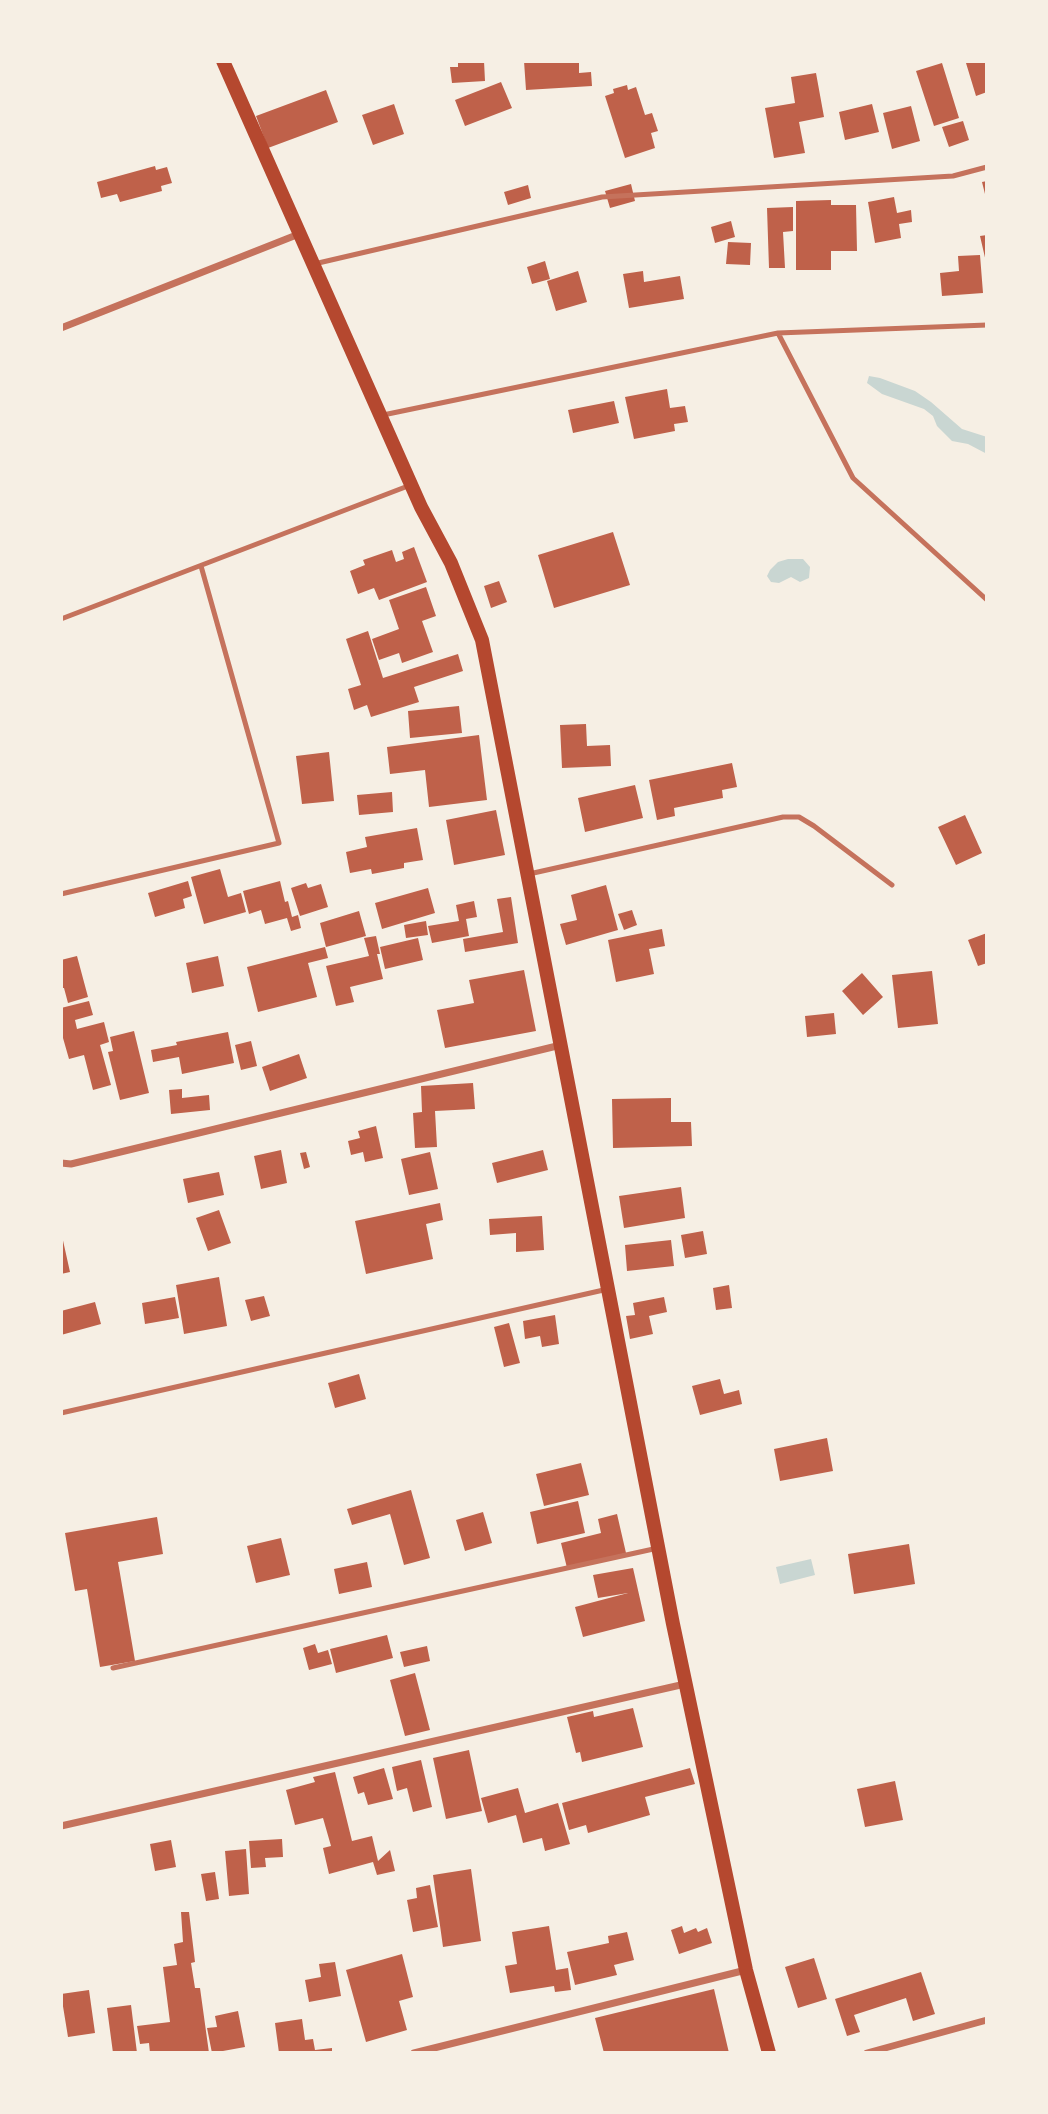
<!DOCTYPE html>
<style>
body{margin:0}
#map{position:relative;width:1048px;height:2114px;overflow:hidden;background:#f6efe4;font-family:"Fira Sans Condensed",sans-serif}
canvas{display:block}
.frame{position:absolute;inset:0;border:63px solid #f6efe4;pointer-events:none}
</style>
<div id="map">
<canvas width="1048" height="2114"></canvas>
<div class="frame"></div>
</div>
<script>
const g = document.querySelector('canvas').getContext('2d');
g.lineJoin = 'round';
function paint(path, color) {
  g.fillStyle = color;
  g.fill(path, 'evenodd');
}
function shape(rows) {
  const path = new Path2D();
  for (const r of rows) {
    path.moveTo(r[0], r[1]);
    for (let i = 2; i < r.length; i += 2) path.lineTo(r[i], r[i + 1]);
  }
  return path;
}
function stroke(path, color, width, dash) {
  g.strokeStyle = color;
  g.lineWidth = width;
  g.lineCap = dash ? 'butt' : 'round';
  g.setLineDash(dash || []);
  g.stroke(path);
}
const water = shape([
 [869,376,880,378,915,391,931,402,962,429,987,437,987,454,968,444,952,441,937,426,933,416,924,409,882,394,867,383],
 [788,559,803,559,810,567,809,578,800,582,791,577,779,583,771,582,767,576,770,570,778,562],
 [811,1559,815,1575,780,1584,776,1567]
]);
const building = shape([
 [458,61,484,61,485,81,452,83,450,67,458,67],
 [524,61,579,61,579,73,591,72,592,86,526,90],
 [971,61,987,61,987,92,976,96,966,63],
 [942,63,959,118,934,126,916,71],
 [816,73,824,117,799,122,805,153,774,158,765,108,795,103,791,77],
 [501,82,512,108,465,126,455,100],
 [627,85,628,90,636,87,645,115,652,113,658,131,651,133,655,148,625,158,605,96,614,93,613,89],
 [326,90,338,122,268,148,256,116],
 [394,104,404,134,373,145,362,115],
 [872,104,879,132,845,140,839,112],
 [911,106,920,141,892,149,883,113],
 [963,121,969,140,949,147,942,127],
 [155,166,156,170,167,167,172,183,161,186,162,191,120,202,117,194,101,198,97,182],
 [987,181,987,198,986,198,982,182],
 [631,184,635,201,610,208,605,191],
 [528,185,531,198,508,205,504,192],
 [894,197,897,213,911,210,912,222,899,224,901,238,875,243,868,202],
 [831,200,831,205,856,205,857,251,831,251,831,270,796,270,796,201],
 [793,207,793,231,783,232,785,268,769,268,767,208],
 [731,221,735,237,715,243,711,227],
 [987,235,987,262,986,262,980,236],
 [728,242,751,243,750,265,726,264],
 [980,255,983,293,942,296,940,273,959,271,958,256],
 [545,261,550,279,532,284,527,267],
 [578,271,587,302,556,311,547,281],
 [643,271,644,282,680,276,684,299,629,308,623,274],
 [667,389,670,408,685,406,688,422,674,424,675,431,634,439,625,397],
 [614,401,619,423,573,433,568,410],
 [613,532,630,585,554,608,538,555],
 [414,547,427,582,379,600,374,588,358,594,350,571,365,565,363,560,392,550,396,562,404,559,402,552],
 [499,581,507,602,491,608,484,586],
 [426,587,436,616,422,621,433,652,402,663,399,653,379,660,372,639,399,629,389,600],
 [368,631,383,678,458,654,463,671,414,687,419,702,371,717,367,705,354,710,348,689,361,685,346,639],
 [459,706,462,733,410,738,408,711],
 [586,724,587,746,610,745,611,766,562,768,560,725],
 [479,735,487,800,429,807,425,770,390,774,387,747],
 [329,752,334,801,302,804,296,756],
 [732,763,737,787,722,790,723,798,674,808,675,816,657,820,649,780],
 [635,785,643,818,585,832,578,798],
 [392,792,393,812,359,815,357,795],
 [496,810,505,855,454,865,446,820],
 [965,815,982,853,956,865,938,827],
 [417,828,423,860,404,863,404,868,372,874,371,869,350,873,346,852,367,847,365,837],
 [220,869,228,897,241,893,246,912,204,924,191,877],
 [188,881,192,896,183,899,185,908,155,917,148,893],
 [280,881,285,902,288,901,292,917,298,915,301,928,291,931,287,918,265,924,261,910,249,914,243,891],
 [306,883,308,888,321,884,328,907,300,916,291,888],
 [606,885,618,930,566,945,560,924,577,920,571,895],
 [428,888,435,913,382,929,375,903],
 [511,897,518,943,465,952,463,939,503,932,497,899],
 [474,901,477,917,466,919,469,936,432,943,428,926,459,921,456,905],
 [632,910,637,925,624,930,618,914],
 [359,911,366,936,326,947,320,923],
 [426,921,428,935,406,938,404,925],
 [662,929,665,946,649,949,654,974,616,982,608,940],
 [987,933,987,963,978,966,968,940],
 [376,936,380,954,377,954,383,979,350,987,354,1002,336,1006,326,966,369,956,364,938],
 [418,938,423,960,385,969,380,947],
 [325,947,328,958,308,963,317,997,258,1012,247,967],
 [77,956,88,997,68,1003,64,988,61,988,61,960],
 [218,956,224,986,192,993,186,963],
 [524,970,536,1031,445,1048,437,1010,474,1003,469,980],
 [932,971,938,1024,898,1028,892,975],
 [862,973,883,997,863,1015,842,991],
 [89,1001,93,1015,75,1020,77,1029,104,1022,109,1042,100,1045,111,1085,93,1090,84,1055,69,1059,61,1031,61,1008],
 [834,1013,836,1034,807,1037,805,1016],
 [134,1031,149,1093,120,1100,108,1052,113,1051,110,1037],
 [228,1032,234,1063,182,1074,179,1057,153,1062,151,1050,177,1045,176,1042],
 [251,1041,257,1066,241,1070,235,1045],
 [299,1054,307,1078,270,1091,262,1067],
 [473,1083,475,1109,435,1111,437,1147,415,1148,413,1113,422,1112,421,1086],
 [182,1089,182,1098,209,1095,210,1110,171,1114,169,1090],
 [671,1098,671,1122,691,1122,692,1146,613,1148,612,1099],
 [376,1126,383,1158,365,1162,363,1152,351,1155,348,1141,360,1138,358,1131],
 [281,1150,287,1183,261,1189,254,1156],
 [543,1150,548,1170,497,1183,492,1163],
 [306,1152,310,1167,304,1169,300,1153],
 [430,1152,438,1189,409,1195,401,1159],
 [219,1172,224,1195,188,1203,183,1179],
 [681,1187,685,1218,624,1228,619,1196],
 [440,1203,443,1220,426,1224,433,1259,366,1274,355,1221],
 [219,1210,231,1243,208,1251,196,1218],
 [542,1216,544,1250,516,1252,516,1233,490,1235,489,1219],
 [703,1231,707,1254,685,1258,681,1235],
 [62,1236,70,1272,61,1274,61,1237],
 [671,1240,674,1266,627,1271,625,1245],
 [219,1277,227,1326,184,1334,176,1285],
 [729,1285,732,1308,716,1310,713,1288],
 [264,1296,270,1316,251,1321,245,1300],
 [175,1297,179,1318,145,1324,142,1303],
 [664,1297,667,1312,649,1316,653,1334,630,1339,626,1316,635,1315,633,1303],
 [95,1302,101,1324,61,1335,61,1311],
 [555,1315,559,1344,542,1347,540,1336,525,1339,523,1321],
 [509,1323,520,1363,504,1367,494,1327],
 [359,1374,366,1399,335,1408,328,1383],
 [720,1379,724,1394,739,1390,742,1404,700,1415,692,1386],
 [827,1438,833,1471,780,1481,774,1449],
 [581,1463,589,1495,544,1506,536,1474],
 [411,1490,430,1558,404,1565,390,1514,352,1525,347,1509],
 [578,1501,585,1533,537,1544,530,1512],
 [483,1512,492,1543,465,1551,456,1520],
 [617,1514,626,1553,567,1568,561,1543,601,1533,598,1519],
 [157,1517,163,1554,118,1562,135,1661,100,1667,87,1589,75,1591,65,1533],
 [281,1538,290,1575,256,1583,247,1546],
 [909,1544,915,1584,854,1594,848,1554],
 [367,1562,372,1587,339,1594,334,1569],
 [633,1568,645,1621,583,1637,575,1607,628,1593,598,1598,593,1575],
 [387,1635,393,1658,336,1673,330,1649],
 [315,1644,318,1653,328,1650,332,1664,309,1670,303,1648],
 [427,1646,430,1661,404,1667,400,1652],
 [415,1673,430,1730,405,1736,390,1680],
 [633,1708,643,1747,582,1762,580,1752,576,1753,567,1717,593,1711,594,1717],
 [469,1750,482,1811,446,1819,433,1758],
 [421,1760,432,1807,413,1812,407,1788,397,1791,392,1767],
 [384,1768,393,1799,368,1805,364,1792,358,1794,353,1777],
 [690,1768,695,1784,645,1797,650,1815,588,1833,586,1825,569,1830,562,1803],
 [335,1772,352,1841,372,1836,378,1861,390,1850,395,1871,377,1875,373,1862,329,1874,323,1848,331,1846,323,1818,295,1825,286,1790,315,1782,313,1777],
 [895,1781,903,1820,865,1827,857,1789],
 [518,1788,525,1813,558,1803,570,1844,545,1851,542,1838,523,1843,516,1815,488,1823,481,1798],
 [282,1839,283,1857,265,1858,266,1867,251,1868,249,1841],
 [171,1840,176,1867,155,1871,150,1844],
 [246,1849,249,1894,229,1896,225,1851],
 [471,1869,481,1941,443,1947,433,1875],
 [215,1872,219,1899,206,1901,201,1874],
 [430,1885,438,1927,413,1932,407,1900,417,1898,416,1888],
 [181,1912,189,1912,195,1962,191,1963,195,1988,200,1988,209,2053,150,2053,149,2043,140,2044,137,2026,170,2022,163,1967,177,1965,174,1944,183,1942],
 [549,1926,556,1970,568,1968,571,1990,555,1992,554,1986,510,1993,505,1966,517,1964,512,1932],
 [682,1926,684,1933,696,1928,698,1932,707,1928,712,1943,679,1954,671,1930],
 [627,1932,634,1960,614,1965,617,1975,575,1985,567,1952,609,1943,608,1936],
 [402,1954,413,1997,399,2001,407,2030,366,2042,346,1970],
 [814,1958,827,1999,798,2008,785,1967],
 [335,1962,341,1996,309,2002,305,1980,321,1977,319,1964],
 [921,1972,935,2014,913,2021,906,1998,854,2015,860,2032,847,2036,835,1999],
 [714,1989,729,2053,604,2053,595,2018],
 [89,1990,95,2033,68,2037,61,1994],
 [131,2005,137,2053,113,2053,107,2008],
 [238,2011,245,2047,212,2053,207,2028,217,2027,215,2016],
 [302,2019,305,2040,313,2039,315,2050,332,2048,332,2053,279,2053,275,2023]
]);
const service = shape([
 [314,264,602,197,953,176,987,167],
 [778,333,853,478,987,600],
 [383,415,778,333,987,325],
 [61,619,408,486],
 [529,874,783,817,799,817,814,826,892,885],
 [61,894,279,843,201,566],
 [61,1413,608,1289],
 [113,1668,658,1548]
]);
const minor = shape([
 [61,328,299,234],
 [61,1163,71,1164,561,1045],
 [61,1826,685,1684],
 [414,2053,746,1970],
 [867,2053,987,2020]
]);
const secondary = shape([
 [223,61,421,507,451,563,482,640,673,1624,746,1970,769,2053]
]);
paint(water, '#c9d6d2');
paint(building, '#bf614a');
stroke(service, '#c5725c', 5);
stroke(minor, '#c5725c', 7);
stroke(secondary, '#b5482f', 14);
</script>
